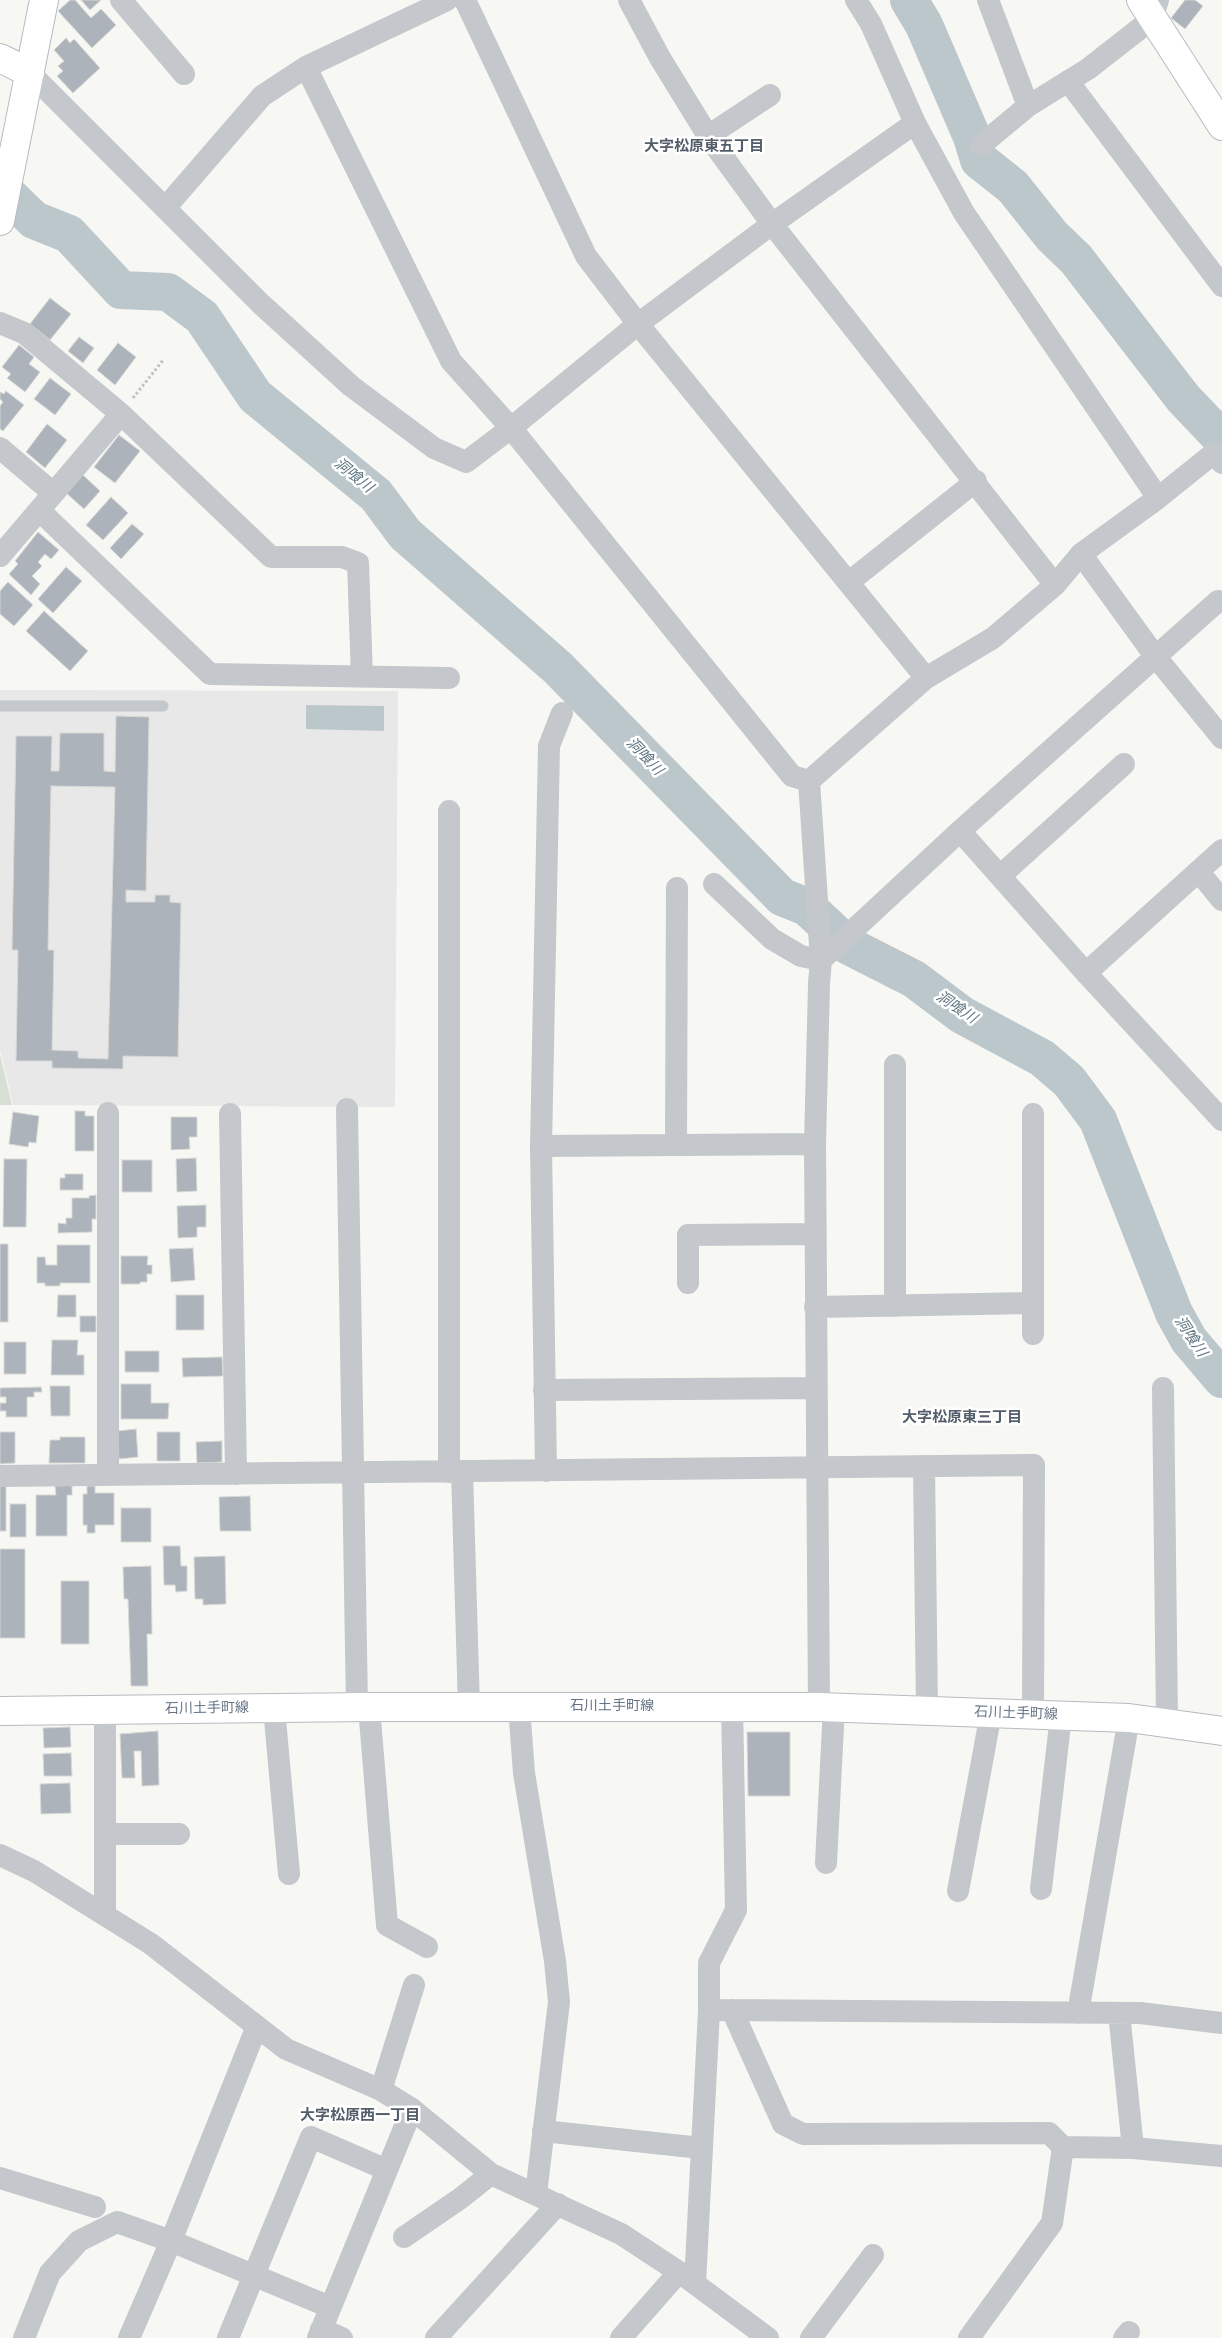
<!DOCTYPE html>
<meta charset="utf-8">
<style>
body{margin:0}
canvas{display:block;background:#f7f7f3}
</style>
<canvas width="1222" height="2338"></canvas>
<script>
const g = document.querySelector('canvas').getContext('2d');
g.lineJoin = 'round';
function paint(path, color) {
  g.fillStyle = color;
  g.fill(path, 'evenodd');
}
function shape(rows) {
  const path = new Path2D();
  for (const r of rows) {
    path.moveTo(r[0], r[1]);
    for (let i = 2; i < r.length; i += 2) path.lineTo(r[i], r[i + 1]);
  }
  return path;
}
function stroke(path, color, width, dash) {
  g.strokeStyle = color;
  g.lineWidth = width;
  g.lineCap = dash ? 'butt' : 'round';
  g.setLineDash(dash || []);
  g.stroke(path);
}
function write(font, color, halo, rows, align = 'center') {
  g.font = font + ' "Nunito Sans","Noto Sans JP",sans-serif';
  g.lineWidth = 5;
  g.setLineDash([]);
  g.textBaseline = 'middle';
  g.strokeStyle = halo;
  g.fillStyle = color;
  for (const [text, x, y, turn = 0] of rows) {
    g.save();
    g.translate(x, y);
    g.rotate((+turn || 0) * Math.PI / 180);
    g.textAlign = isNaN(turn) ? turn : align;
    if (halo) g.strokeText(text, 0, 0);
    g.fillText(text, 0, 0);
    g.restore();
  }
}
const built = shape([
 [0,690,398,691,395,1107,13,1105,0,1049]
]);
const green = shape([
 [0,1054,12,1105,0,1105]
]);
const water = shape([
 [306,705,384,706,384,731,306,729]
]);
const river = shape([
 [909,0,924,25,972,137,979,160,1013,187,1052,236,1076,259,1183,398,1222,439],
 [0,187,34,220,69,234,121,290,168,292,202,317,255,396,376,495,405,534,558,668,782,897,807,907,849,946,914,979,962,1015,1042,1058,1069,1081,1098,1120,1174,1313,1189,1340,1222,1379]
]);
const building = shape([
 [70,0,75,0,91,18,101,9,116,25,92,48,58,11,70,0],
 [81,0,101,0,90,10,81,0],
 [1185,0,1195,0,1203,6,1185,29,1171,18,1185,0],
 [66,38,70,43,74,39,100,68,73,93,57,76,63,71,58,66,64,61,54,50,66,38],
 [50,298,71,314,50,340,30,324,50,298],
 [79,337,94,348,83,363,68,351,79,337],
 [118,343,136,357,115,385,97,370,118,343],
 [19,345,34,357,29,364,40,372,25,392,7,378,11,374,2,367,19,345],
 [50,378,71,394,55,415,34,399,50,378],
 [6,391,24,405,3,431,0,429,0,406,3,402,0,399,0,392,4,394,6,391],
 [47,424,67,440,45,468,26,452,47,424],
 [119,435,140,451,115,483,94,467,119,435],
 [82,474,100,491,84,509,65,492,82,474],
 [111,497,128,513,103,540,86,525,111,497],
 [132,524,144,534,121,559,110,548,132,524],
 [38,532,59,550,51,559,45,554,38,562,42,566,32,576,40,584,31,595,9,574,18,564,15,561,38,532],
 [66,567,82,581,53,613,38,599,66,567],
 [8,582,33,605,14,626,0,614,0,591,8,582],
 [44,611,88,651,70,671,26,631,44,611],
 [116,716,149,717,146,891,126,890,126,902,155,902,155,895,170,895,170,902,181,903,178,1057,123,1056,123,1069,52,1068,52,1061,16,1061,18,950,12,950,16,736,52,736,51,771,59,771,60,733,104,733,104,771,115,772,116,716],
 [51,786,115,787,108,1059,78,1058,78,1051,52,1050,54,950,48,950,51,786],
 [75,1111,85,1111,85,1116,94,1116,94,1151,75,1151,75,1111],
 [13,1112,39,1116,36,1143,29,1142,28,1147,9,1144,13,1112],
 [171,1117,197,1117,197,1137,189,1137,190,1149,171,1150,171,1117],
 [196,1158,197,1191,177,1192,176,1159,196,1158],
 [4,1159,27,1159,26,1227,3,1227,4,1159],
 [122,1160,152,1160,152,1192,122,1192,122,1160],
 [65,1174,83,1174,83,1190,60,1190,60,1178,65,1178,65,1174],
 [96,1195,96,1219,92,1219,92,1232,58,1233,58,1223,66,1224,66,1218,72,1218,72,1198,89,1198,89,1196,96,1195],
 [206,1205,206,1227,197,1227,197,1237,178,1238,177,1206,206,1205],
 [0,1244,8,1244,8,1322,0,1322,0,1244],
 [57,1245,90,1245,90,1283,60,1283,60,1286,45,1286,45,1283,37,1283,37,1257,45,1257,46,1265,57,1265,57,1245],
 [193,1248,195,1280,171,1282,169,1249,193,1248],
 [121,1256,148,1256,147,1265,152,1265,152,1274,147,1274,147,1282,140,1282,140,1284,121,1284,121,1256],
 [58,1295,76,1295,76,1317,57,1317,58,1295],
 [176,1295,204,1295,204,1330,176,1330,176,1295],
 [80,1316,96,1316,96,1332,80,1332,80,1316],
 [52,1340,78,1340,77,1355,84,1355,84,1375,51,1375,52,1340],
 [4,1342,26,1342,26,1374,4,1374,4,1342],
 [125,1351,159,1351,159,1372,125,1372,125,1351],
 [222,1357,223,1376,183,1377,182,1358,222,1357],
 [121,1384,151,1384,151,1403,169,1403,168,1419,121,1419,121,1384],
 [50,1386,70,1386,70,1416,51,1416,50,1386],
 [41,1387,42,1392,34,1392,34,1397,27,1397,27,1417,6,1417,6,1411,0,1411,0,1403,6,1403,6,1397,0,1397,0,1388,41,1387],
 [136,1429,138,1457,119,1459,117,1431,136,1429],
 [0,1432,15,1432,15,1463,0,1464,0,1432],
 [157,1432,180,1432,180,1461,157,1461,157,1432],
 [60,1437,85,1437,85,1463,49,1463,50,1440,60,1440,60,1437],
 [222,1441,222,1462,197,1463,196,1442,222,1441],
 [0,1484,6,1484,6,1531,0,1531,0,1484],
 [72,1485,72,1495,67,1495,67,1536,36,1536,36,1495,56,1495,55,1486,72,1485],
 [87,1486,95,1486,95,1493,114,1493,114,1525,95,1525,95,1533,87,1533,87,1525,83,1525,83,1494,87,1494,87,1486],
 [250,1496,251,1531,220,1531,219,1497,250,1496],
 [10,1504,26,1504,26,1537,10,1537,10,1504],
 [121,1508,151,1508,151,1542,121,1542,121,1508],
 [163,1546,180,1546,181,1566,187,1566,187,1591,176,1592,175,1585,164,1585,163,1546],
 [0,1549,25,1549,25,1638,0,1638,0,1549],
 [225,1556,226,1604,203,1605,203,1599,195,1599,194,1557,225,1556],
 [151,1566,152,1634,147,1634,148,1686,131,1686,128,1599,124,1599,123,1567,151,1566],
 [61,1581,89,1581,89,1644,61,1644,61,1581],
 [70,1727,71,1747,44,1748,43,1728,70,1727],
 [158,1731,159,1785,142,1786,141,1751,134,1751,135,1778,122,1778,120,1734,158,1731],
 [747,1732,790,1732,790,1796,748,1796,747,1732],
 [71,1753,72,1776,44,1776,43,1754,71,1753],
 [70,1783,71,1813,41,1814,40,1784,70,1783]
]);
const path = shape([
 [133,398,164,359]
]);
const lane = shape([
 [0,706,163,706]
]);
const street = shape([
 [121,0,184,74],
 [447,0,306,67,451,361,511,428,792,776,809,781],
 [465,0,586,256,638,324,926,678],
 [629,0,660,58,708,136,772,224,1055,585],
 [856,0,871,24,915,123,964,213,1158,498],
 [988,0,1028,106],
 [30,73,261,304,351,386,434,448,466,462,511,428,638,324,772,224,915,123],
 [1068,81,1222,286],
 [708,136,770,95],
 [981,145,1028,106,1088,69,1152,19,1158,0],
 [166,207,262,96,306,67],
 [0,323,24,333,121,414,271,557,342,557,358,563,362,677],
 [0,448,53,493],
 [39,510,210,674,449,678],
 [1081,554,1155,656,1222,738],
 [0,556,121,414],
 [849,582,976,481],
 [809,781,821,960,819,984,815,1144,819,1707],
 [809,781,926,678,993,638,1055,585,1081,554,1158,498,1214,453,1222,463],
 [449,811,449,1472],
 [960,831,1086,973,1222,1120],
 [1199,872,1222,900],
 [1000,876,1124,764],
 [714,884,772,939,801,956,821,960],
 [821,960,960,831,1218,601],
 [1086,973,1222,850],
 [347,1109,357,1707],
 [108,1113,108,1475],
 [230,1114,236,1474],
 [1033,1114,1033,1334],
 [676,1144,677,888],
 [541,1146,815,1144],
 [688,1283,688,1235,815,1234],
 [895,1306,895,1065],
 [815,1307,1033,1303],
 [1163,1388,1167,1722],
 [544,1390,816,1388],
 [924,1466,927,1711],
 [546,1471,541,1146,549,746,562,713],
 [462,1472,469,1707],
 [0,1476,1034,1465,1033,1715],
 [369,1707,387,1925,427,1947],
 [519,1707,524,1773,555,1961,559,2002,536,2194],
 [274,1708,289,1874],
 [105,1709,105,1914],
 [105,1834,179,1834],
 [0,1855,34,1871,151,1944,286,2049,381,2090,412,2109,491,2174,621,2234,679,2272,768,2338],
 [826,1863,834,1707],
 [1041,1889,1061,1716],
 [958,1891,991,1713],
 [719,2010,1140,2013,1222,2023],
 [732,2010,783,2124,803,2134,1049,2133,1063,2147,1133,2148,1222,2156],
 [1078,2013,1129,1718],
 [1119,2013,1133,2148],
 [381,2090,414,1985],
 [543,2131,701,2148],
 [0,2178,95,2207],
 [404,2237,461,2198,491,2174],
 [695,2284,709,2011,709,1963,736,1910,732,1706],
 [321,2329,342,2338],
 [24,2338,50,2273,79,2241,117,2222,171,2241,330,2307],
 [129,2338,171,2241,257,2026],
 [228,2338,311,2137,387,2170],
 [318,2338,412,2109],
 [436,2338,558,2204],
 [621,2338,679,2272],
 [811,2338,873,2255],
 [969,2338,1052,2223,1063,2147],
 [1124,2338,1129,2332]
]);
const secondary = shape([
 [1141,0,1222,126],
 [0,58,30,73],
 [0,221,44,0],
 [0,1711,369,1707,819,1707,1129,1718,1222,1731]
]);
const streetNames = [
 ["石川土手町線",612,1707],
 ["石川土手町線",207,1709,-1],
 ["石川土手町線",1016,1714,2]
];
const neighbourhoodNames = [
 ["大字松原東五丁目",704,147],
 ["大字松原東三丁目",962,1418],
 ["大字松原西一丁目",360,2116]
];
const waterNames = [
 ["洞喰川",353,476,39],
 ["洞喰川",644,757,46],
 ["洞喰川",956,1008,34],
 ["洞喰川",1190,1337,56]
];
paint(built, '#e7e8e7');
paint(green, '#d7ded4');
paint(water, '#bcc7cc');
stroke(river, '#bcc7cc', 38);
paint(building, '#acb3ba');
stroke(building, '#d8d8d6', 1);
stroke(secondary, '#b6bbc0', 30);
stroke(path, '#bec0c2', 3, [2.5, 2.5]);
stroke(lane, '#c4c7cb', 11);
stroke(street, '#c4c7cb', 22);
stroke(secondary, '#fff', 28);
write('14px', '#657485', '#fff', streetNames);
write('bold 15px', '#535e6a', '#fff', neighbourhoodNames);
write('italic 15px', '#607682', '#fff', waterNames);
</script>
